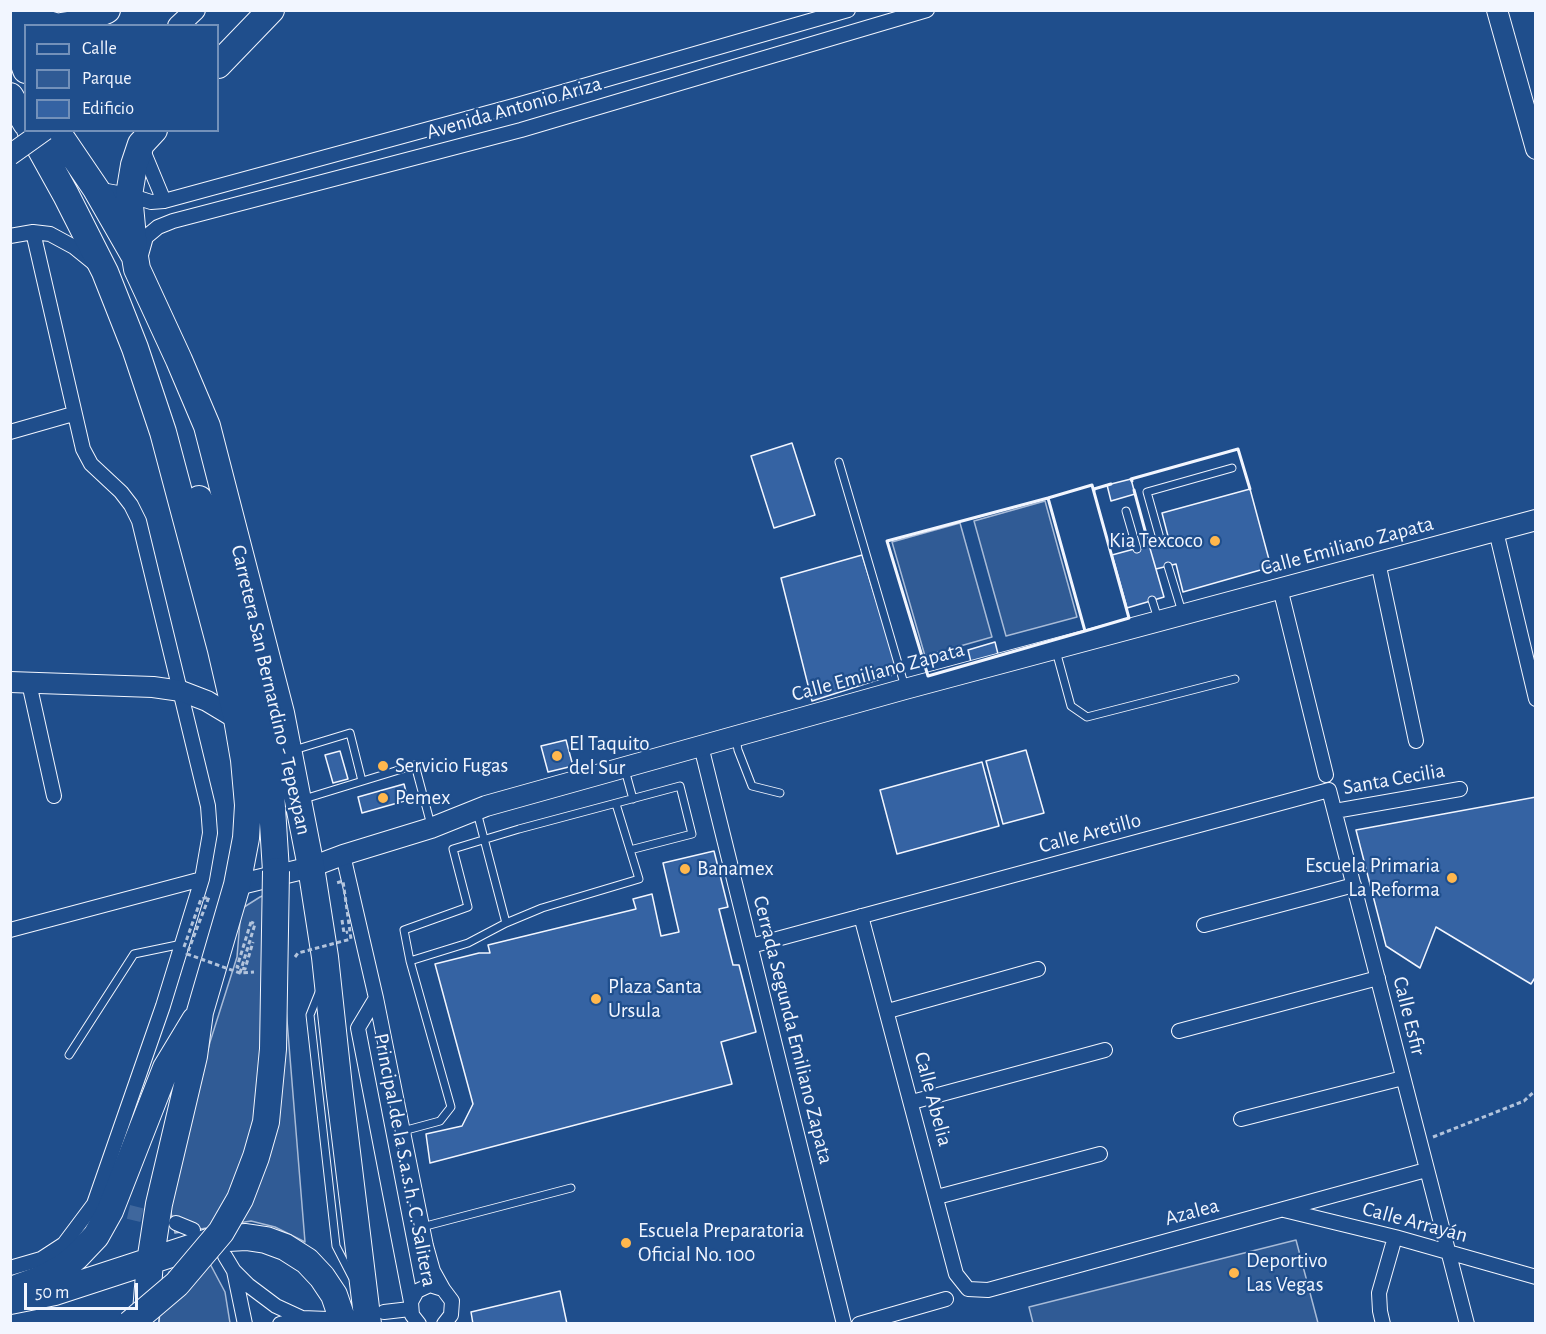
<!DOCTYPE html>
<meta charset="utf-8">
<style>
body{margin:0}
#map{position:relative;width:1546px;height:1334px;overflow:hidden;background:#1f4e8c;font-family:"Alegreya Sans",sans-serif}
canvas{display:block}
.frame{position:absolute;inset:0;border:12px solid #f2f6ff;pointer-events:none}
.legend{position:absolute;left:24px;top:24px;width:195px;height:108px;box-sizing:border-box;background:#1f4e8c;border:2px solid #7391ba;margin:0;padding:8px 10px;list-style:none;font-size:18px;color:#f2f6ff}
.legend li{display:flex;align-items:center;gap:12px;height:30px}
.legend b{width:30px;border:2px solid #7391ba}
.scale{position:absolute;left:24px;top:1283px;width:114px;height:27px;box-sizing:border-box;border:3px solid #f2f6ff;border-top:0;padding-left:8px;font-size:18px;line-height:21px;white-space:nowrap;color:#f2f6ff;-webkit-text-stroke:4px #1f4e8c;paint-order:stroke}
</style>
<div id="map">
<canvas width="1546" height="1334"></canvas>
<div class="frame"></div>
<ul class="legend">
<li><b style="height:8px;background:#1f4e8c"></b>Calle</li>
<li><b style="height:16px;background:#305b95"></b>Parque</li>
<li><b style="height:16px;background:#3563a3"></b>Edificio</li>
</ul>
<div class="scale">50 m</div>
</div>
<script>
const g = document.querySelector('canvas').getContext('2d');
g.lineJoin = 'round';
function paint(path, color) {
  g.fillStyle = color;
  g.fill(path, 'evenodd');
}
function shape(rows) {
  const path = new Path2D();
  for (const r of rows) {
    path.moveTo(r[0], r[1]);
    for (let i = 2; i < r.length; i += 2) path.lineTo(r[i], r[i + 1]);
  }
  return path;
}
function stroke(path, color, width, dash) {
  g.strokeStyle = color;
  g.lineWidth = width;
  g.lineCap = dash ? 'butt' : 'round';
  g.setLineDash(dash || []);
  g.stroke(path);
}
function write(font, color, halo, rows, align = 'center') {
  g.font = font + ' "Alegreya Sans",sans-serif';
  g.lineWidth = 4.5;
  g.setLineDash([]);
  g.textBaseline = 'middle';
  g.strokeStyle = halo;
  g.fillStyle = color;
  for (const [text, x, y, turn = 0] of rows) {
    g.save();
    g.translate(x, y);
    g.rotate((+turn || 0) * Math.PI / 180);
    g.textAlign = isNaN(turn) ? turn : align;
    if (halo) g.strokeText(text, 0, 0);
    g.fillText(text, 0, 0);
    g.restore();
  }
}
const green = shape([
 [1045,501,1077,617,1006,636,974,521,1045,501],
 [960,523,992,637,925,656,892,542,960,523],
 [279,889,286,1008,305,1242,275,1227,251,1221,175,1233,168,1197,210,1042,237,957,241,909,260,897,279,889],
 [1296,1240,1318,1323,1033,1323,1029,1307,1296,1240],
 [208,1260,225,1292,230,1323,159,1324,161,1290,169,1272,208,1260]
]);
const building = shape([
 [792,443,815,515,774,528,751,456,792,443],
 [1131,479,1135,494,1111,501,1107,485,1131,479],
 [1250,489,1271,567,1183,592,1176,564,1156,569,1149,545,1169,540,1162,513,1250,489],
 [1149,545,1164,597,1127,608,1112,555,1149,545],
 [862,555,899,673,812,701,781,578,862,555],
 [995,642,998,654,971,662,968,650,995,642],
 [566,740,573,766,548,772,541,746,566,740],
 [1026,750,1044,813,1003,824,986,761,1026,750],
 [340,751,348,779,333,783,325,755,340,751],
 [982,762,999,826,897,854,880,790,982,762],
 [404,784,408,800,362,813,358,797,404,784],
 [1536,797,1536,976,1531,984,1436,927,1420,968,1386,946,1356,830,1536,797],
 [714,851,728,907,719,909,733,965,739,965,756,1032,721,1042,732,1084,430,1163,426,1134,462,1126,473,1104,435,964,479,953,490,953,488,945,636,909,633,899,652,894,661,936,679,932,663,863,714,851],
 [560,1291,567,1324,473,1324,471,1312,560,1291]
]);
const streetTunnel = shape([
 [108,1207,162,1220]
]);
const path = shape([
 [342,920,344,933,348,932],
 [251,922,237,967,245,969,253,942],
 [1433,1137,1524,1101,1536,1090]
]);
const lane = shape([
 [839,462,905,687],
 [1126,511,1137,549],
 [1161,542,1147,492,1232,468],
 [1168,566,1182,612],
 [1152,600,1158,619],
 [1056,651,1071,706,1087,717,1235,679],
 [736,739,738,750,752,786,780,793],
 [294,750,350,733,362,781],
 [625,770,633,799],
 [304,799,415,765,431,825],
 [477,812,506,923],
 [410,961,468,943,506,923,542,908,639,879,616,804],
 [320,990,310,1015,336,1246,352,1277],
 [69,1055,134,954,182,944],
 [403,1131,440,1121,451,1107,410,961,404,930,468,907,453,849,519,829,680,786,692,834,630,850],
 [422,1227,571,1188]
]);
const street = shape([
 [142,148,164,201],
 [96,189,129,195,151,202,164,201,517,105,848,10],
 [10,236,33,232,50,234,74,247,95,264],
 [141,255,146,237,158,227,173,221,521,130,927,10],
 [10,432,73,414],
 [1496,531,1536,699],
 [1378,562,1416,741],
 [1280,588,1326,775],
 [29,683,54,796],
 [701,746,844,1324],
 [1335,811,1460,789],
 [343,855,376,998,358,1028,411,1302],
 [861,916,956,1274,968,1289,988,1290,1426,1170],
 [1204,925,1354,885],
 [10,930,202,879],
 [751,946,1329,790,1467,1324],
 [376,998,426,1246,433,1271,443,1289],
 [888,1011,1038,969],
 [1179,1031,1378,978],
 [912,1102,1105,1050],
 [1241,1119,1403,1078],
 [937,1197,1100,1154],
 [1284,1210,1395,1237,1536,1277],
 [176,1223,193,1230],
 [225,1256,234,1271,248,1285,276,1306,302,1318],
 [10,1268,41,1259,64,1244,94,1204,163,1006,202,879,210,833,208,806,139,521,131,505,121,492,91,464,83,449,33,232],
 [234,1271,245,1324],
 [384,1312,410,1309],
 [280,1324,302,1318,328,1319],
 [419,1324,412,1315,411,1302,417,1291,430,1285,443,1289,452,1301,451,1315,444,1324],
 [859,1324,946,1299],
 [1383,1324,1380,1311,1379,1293,1395,1237]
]);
const secondary = shape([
 [1497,10,1536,149],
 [178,26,195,10],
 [10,682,153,687,181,691,207,701,237,719],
 [237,885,311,867,343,855,431,828,486,806,905,689,1536,520]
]);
const highway = shape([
 [10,13,55,26],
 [10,25,26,70],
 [61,26,74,24,107,10],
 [218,65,271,10],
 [10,96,26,123],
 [30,130,66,195,105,272,135,348,163,432,221,650,237,719,244,760,248,805,246,838,237,885,200,1012,194,1056,159,1204,150,1262,145,1324],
 [56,130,96,189,135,257,137,269,179,360,207,426,281,713,311,867,325,957,339,1087,368,1324],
 [134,248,129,195,134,165,141,144,154,130],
 [199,499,242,653,265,745,271,792,276,871],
 [19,1287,41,1279,64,1267,76,1257,96,1236,110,1211,166,1068,195,1020],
 [10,1301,55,1292,208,1242,228,1238,246,1237,266,1240,285,1247,307,1261,322,1277,334,1295,344,1324]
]);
const pathBridge = shape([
 [184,947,201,899,209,897,187,954,240,973,254,972],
 [295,957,298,953,351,939,343,881,336,883],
 [240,973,255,924,251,922]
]);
const secondaryBridge = shape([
 [10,155,45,130]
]);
const highwayBridge = shape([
 [130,1324,177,1284,221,1232,240,1199,256,1157,266,1122,273,1049,276,871]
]);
const wall = shape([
 [1132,481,1131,479,1238,449,1250,489],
 [1092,485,1129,618,1085,631,1048,498,1092,485],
 [1134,490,1149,545],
 [1094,492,1094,489,1111,484],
 [1048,498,1085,631,928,676,887,541,1048,498]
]);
const markers = [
 [1215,541,6,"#ffb74d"],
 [557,756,6,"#ffb74d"],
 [383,766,6,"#ffb74d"],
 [383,798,6,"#ffb74d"],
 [685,869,6,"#ffb74d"],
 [1452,878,6,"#ffb74d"],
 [596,999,6,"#ffb74d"],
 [626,1243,6,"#ffb74d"],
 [1234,1273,6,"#ffb74d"]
];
const streetNames = [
 ["Avenida Antonio Ariza",514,108,-16],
 ["Calle Emiliano Zapata",1347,546,-15],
 ["Calle Emiliano Zapata",878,672,-15],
 ["Carretera San Bernardino - Tepexpan",271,690,77],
 ["Santa Cecilia",1394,779,-10],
 ["Calle Aretillo",1090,833,-15],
 ["Calle Esfir",1409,1016,76],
 ["Cerrada Segunda Emiliano Zapata",793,1030,76],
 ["Calle Abelia",933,1099,75],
 ["Principal de la S.a.s.h. C. Salitera",405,1160,79],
 ["Azalea",1192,1212,-15],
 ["Calle Arrayán",1415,1222,15]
];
const poiNames = [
 ["Kia Texcoco",1203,541,"right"],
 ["El Taquito",569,744],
 ["del Sur",569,768],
 ["Servicio Fugas",395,766],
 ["Pemex",395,798],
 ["Escuela Primaria",1440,866,"right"],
 ["La Reforma",1440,890,"right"],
 ["Banamex",697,869],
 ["Plaza Santa",608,987],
 ["Ursula",608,1011],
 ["Escuela Preparatoria",638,1231],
 ["Oficial No. 100",638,1255],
 ["Deportivo",1246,1261],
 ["Las Vegas",1246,1285]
];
paint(green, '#305b95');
stroke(green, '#a8bbd7', 1.5);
paint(building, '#3563a3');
stroke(building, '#f2f6ff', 1.5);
stroke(streetTunnel, '#3f679d', 14, [14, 7]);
stroke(lane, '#f2f6ff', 9);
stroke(street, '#f2f6ff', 16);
stroke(secondary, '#f2f6ff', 22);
stroke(highway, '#f2f6ff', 28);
stroke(path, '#b3c4dc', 3, [4.5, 3]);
stroke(lane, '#1f4e8c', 7);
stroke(street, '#1f4e8c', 14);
stroke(secondary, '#1f4e8c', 20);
stroke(highway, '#1f4e8c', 26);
stroke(secondaryBridge, '#f2f6ff', 22, []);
stroke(highwayBridge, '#f2f6ff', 28, []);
stroke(pathBridge, '#b3c4dc', 3, [4.5, 3]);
stroke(secondaryBridge, '#1f4e8c', 20);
stroke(highwayBridge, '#1f4e8c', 26);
stroke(wall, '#f2f6ff', 3);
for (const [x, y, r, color] of markers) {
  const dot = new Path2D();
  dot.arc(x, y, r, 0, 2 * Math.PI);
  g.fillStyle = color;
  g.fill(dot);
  stroke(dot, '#1f4e8c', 2);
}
write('21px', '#f2f6ff', '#1f4e8c', streetNames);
write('21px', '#f2f6ff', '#1f4e8c', poiNames, 'left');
</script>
